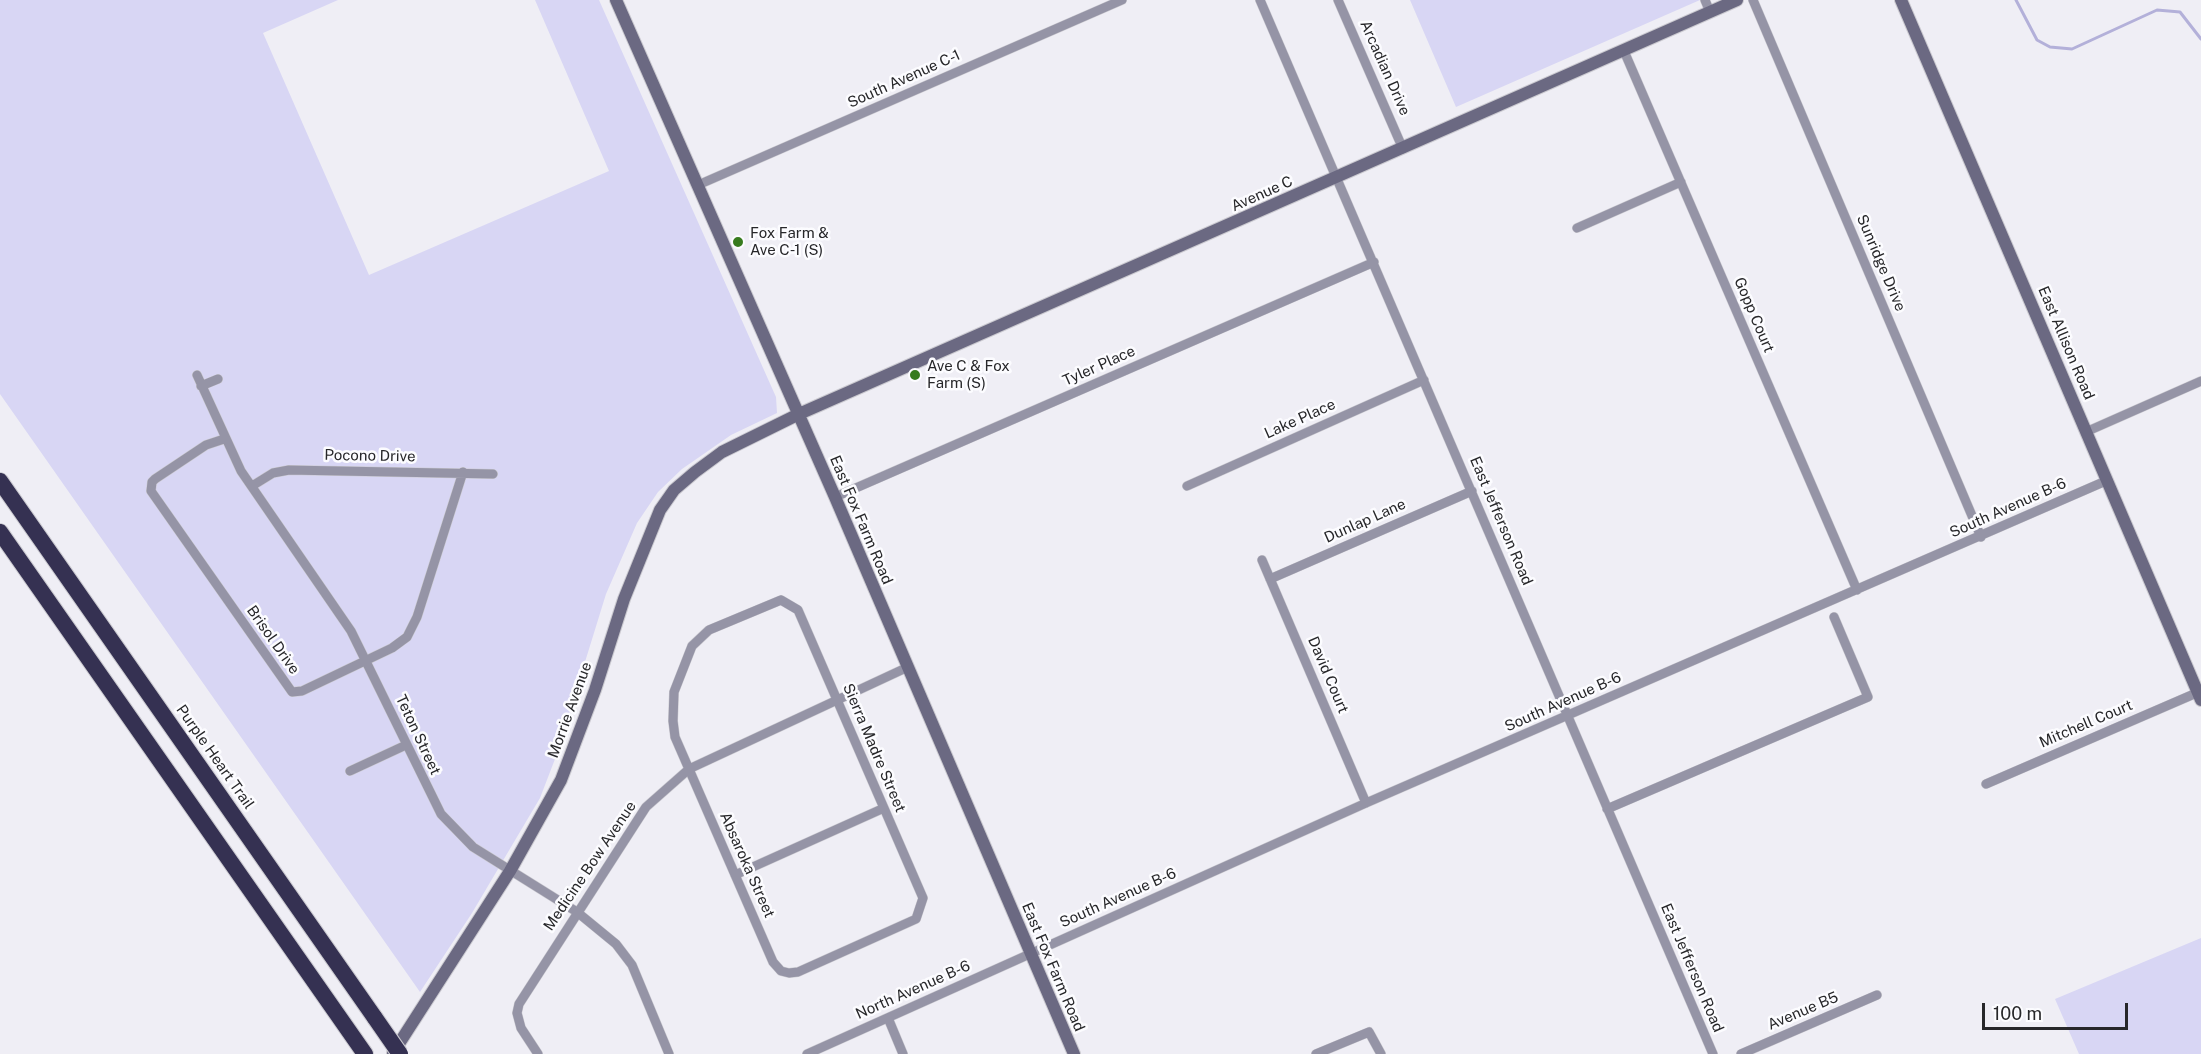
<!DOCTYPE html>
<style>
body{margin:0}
#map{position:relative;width:2201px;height:1054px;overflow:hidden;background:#efeef5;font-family:"Public Sans",sans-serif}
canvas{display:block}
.scale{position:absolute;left:1982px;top:1003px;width:146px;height:27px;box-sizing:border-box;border:3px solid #27272a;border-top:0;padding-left:8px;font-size:18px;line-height:21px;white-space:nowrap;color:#27272a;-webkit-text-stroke:4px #fcfcff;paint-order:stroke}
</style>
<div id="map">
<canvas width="2201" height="1054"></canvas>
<div class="scale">100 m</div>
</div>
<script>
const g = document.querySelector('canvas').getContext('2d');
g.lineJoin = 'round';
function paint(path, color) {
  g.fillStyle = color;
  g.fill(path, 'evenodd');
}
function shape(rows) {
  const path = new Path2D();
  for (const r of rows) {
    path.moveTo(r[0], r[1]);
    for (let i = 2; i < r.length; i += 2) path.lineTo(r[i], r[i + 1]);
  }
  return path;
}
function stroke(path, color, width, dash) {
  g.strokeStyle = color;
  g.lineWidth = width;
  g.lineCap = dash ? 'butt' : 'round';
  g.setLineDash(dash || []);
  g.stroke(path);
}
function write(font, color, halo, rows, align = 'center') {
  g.font = font + ' "Public Sans",sans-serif';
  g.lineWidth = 5;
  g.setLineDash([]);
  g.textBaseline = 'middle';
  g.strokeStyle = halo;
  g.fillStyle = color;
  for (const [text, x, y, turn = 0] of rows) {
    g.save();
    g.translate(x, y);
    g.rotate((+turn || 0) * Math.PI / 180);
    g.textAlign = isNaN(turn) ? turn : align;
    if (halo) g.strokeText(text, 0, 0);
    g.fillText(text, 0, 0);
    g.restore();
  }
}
const green = shape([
 [0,0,338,0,263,33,369,275,609,171,535,0,599,0,776,397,777,413,731,435,682,469,658,492,637,523,606,594,555,759,540,798,472,913,420,992,0,394],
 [1410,0,1700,0,1456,107],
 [2201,938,2201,1054,2079,1054,2055,999]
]);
const stream = shape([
 [2016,0,2037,40,2050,47,2072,49,2157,10,2180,12,2201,39]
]);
const street = shape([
 [1260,0,1713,1054],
 [1338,0,1403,149],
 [1705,0,1710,12],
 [1753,0,1981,537],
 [1624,51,1857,590],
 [698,185,1122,0],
 [1577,228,1681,182],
 [197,375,241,471,351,631,441,814,473,847,577,912,616,944,632,965,669,1054],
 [201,386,218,379],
 [2088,431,2201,381],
 [224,439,206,445,155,479,152,482,151,491,292,692,302,691,392,648,407,637,417,617,463,472],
 [252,486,273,473,289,470,493,474],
 [1187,486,1424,380],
 [835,497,1374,262],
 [1262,560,1366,803],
 [1270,579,1472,491],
 [781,600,798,610,923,898,916,919,798,972,789,973,781,971,773,962,675,737,673,721,674,692,692,646,709,630,781,600],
 [350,771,406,745],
 [1986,784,2201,691],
 [1607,809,1868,697,1834,617],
 [735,875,884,808],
 [888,1018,903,1054],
 [538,1054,521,1028,517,1013,519,1004,646,807,689,769,908,667],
 [807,1054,1366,803,2108,480],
 [1316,1054,1369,1032,1381,1054],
 [1741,1054,1877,995]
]);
const secondary = shape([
 [616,0,835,497,1074,1054],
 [1901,0,2201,700],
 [393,1053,510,871,561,780,595,690,624,599,660,510,674,490,695,472,722,452,799,414,1737,0]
]);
const highway = shape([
 [0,481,375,1018],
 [0,532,365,1054]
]);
const highwayBridge = shape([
 [375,1018,400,1054]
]);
const markers = [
 [738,242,6,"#377b1e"],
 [915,375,6,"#377b1e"]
];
const streetNames = [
 ["Arcadian Drive",1385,68,66],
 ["South Avenue C-1",904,79,-24],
 ["Avenue C",1262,194,-24],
 ["Sunridge Drive",1881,263,67],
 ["Gopp Court",1754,315,67],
 ["East Allison Road",2066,343,67],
 ["Tyler Place",1099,366,-24],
 ["Lake Place",1300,419,-24],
 ["Pocono Drive",370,456,1],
 ["South Avenue B-6",2008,508,-24],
 ["East Fox Farm Road",861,520,67],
 ["Dunlap Lane",1365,521,-24],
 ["East Jefferson Road",1501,521,67],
 ["Brisol Drive",273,640,55],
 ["David Court",1328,675,67],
 ["South Avenue B-6",1563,702,-24],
 ["Morrie Avenue",570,710,-70],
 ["Mitchell Court",2086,724,-23],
 ["Teton Street",418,735,65],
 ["Sierra Madre Street",874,748,67],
 ["Purple Heart Trail",215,757,55],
 ["Absaroka Street",747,865,66],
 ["Medicine Bow Avenue",590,866,-56],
 ["South Avenue B-6",1118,898,-24],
 ["East Fox Farm Road",1053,967,67],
 ["East Jefferson Road",1692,968,67],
 ["North Avenue B-6",913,990,-24],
 ["Avenue B5",1803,1011,-23]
];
const poiNames = [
 ["Fox Farm &",750,233],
 ["Ave C-1 (S)",750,250],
 ["Ave C & Fox",927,366],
 ["Farm (S)",927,383]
];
paint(green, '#d8d6f4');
stroke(stream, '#b3b0d9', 3);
stroke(street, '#cbcad0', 10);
stroke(secondary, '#cbcad0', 14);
stroke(highway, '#cbcad0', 18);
stroke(street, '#9594a6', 9);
stroke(secondary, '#6b6982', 12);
stroke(highway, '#353152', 16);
stroke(highwayBridge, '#cbcad0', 18, []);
stroke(highwayBridge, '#353152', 16);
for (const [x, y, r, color] of markers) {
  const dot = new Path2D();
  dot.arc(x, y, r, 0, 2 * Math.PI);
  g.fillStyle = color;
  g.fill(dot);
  stroke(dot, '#fcfcff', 2);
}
write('15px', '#27272a', '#fcfcff', streetNames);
write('15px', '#27272a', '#fcfcff', poiNames, 'left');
</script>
